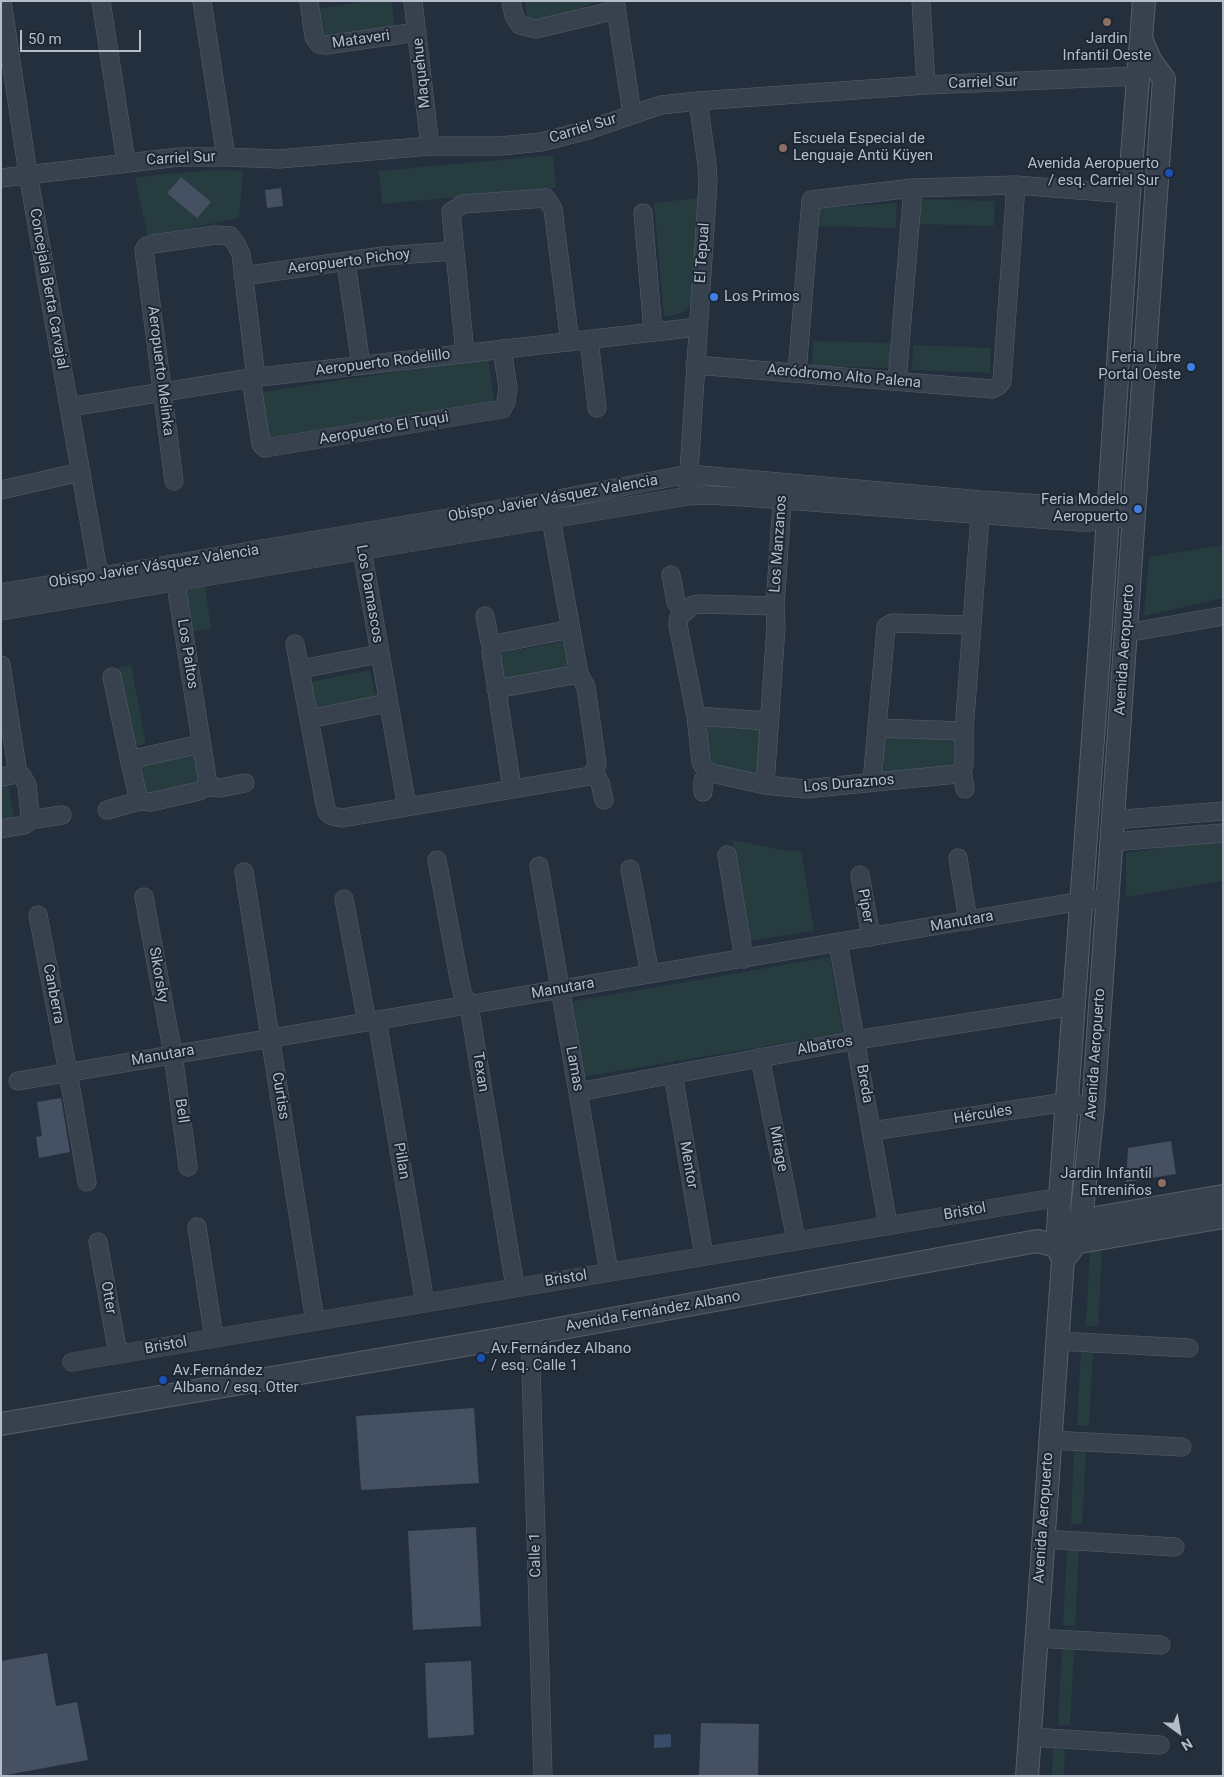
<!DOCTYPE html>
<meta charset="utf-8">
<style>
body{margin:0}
#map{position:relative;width:1224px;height:1777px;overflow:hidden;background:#242f3e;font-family:Roboto,sans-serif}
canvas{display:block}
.frame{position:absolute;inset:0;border:2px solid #b4bcc9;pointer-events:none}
.north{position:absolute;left:1154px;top:1707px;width:50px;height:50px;-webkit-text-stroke:4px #1d2633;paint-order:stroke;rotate:148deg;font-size:14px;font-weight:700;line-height:20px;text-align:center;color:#b4bcc9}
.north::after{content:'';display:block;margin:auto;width:18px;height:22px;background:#b4bcc9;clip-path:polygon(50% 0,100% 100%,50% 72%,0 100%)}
.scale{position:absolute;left:20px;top:30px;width:121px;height:22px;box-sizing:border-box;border:2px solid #b4bcc9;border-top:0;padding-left:6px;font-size:15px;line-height:18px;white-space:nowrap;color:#b4bcc9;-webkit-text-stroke:4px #1d2633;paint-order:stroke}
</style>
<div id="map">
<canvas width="1224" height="1777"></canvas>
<div class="frame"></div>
<div class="north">N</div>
<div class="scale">50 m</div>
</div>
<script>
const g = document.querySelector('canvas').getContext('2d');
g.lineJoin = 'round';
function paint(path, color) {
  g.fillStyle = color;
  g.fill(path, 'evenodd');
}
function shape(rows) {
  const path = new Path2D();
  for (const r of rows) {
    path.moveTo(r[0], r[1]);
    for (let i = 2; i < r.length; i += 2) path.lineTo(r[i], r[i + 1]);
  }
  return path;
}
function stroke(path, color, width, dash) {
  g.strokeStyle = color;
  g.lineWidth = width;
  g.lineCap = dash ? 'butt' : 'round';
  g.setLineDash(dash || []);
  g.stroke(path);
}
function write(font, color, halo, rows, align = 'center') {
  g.font = font + ' Roboto,sans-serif';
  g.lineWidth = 4;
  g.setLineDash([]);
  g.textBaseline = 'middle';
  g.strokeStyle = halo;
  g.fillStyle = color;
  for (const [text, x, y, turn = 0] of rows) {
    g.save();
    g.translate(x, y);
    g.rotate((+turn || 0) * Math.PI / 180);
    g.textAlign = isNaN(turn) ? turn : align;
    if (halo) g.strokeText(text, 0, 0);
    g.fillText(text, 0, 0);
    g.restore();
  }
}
const green = shape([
 [369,1,392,1,395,30,331,39,324,36,317,27,315,9],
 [525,1,598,1,571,12,533,22,527,16],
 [553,155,556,188,382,204,379,171],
 [216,170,243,171,239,218,148,237,135,177],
 [697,198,691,304,682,313,664,317,654,203],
 [917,199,995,201,994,226,916,224],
 [897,203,896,228,818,226,819,208],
 [813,341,890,343,890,368,812,366],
 [913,345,991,348,990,373,912,370],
 [488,358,495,406,269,440,262,392],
 [1223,545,1223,598,1144,616,1149,557],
 [205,586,211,629,190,632,184,589],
 [566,641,571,668,503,680,500,660,502,653],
 [131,665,146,744,130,747,116,668],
 [370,670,376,699,312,713,306,683],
 [710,720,756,724,766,735,762,771,751,778,713,769,706,761,703,730],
 [883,733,956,737,958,757,952,767,884,774],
 [197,755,203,784,147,796,141,766],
 [8,784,14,820,1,822,1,785],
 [1223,838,1223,881,1126,897,1126,853],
 [732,840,793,852,801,850,814,931,749,941],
 [830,957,843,1033,582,1077,569,1002],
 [1090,1250,1102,1250,1098,1326,1086,1326],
 [1081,1350,1093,1350,1089,1426,1077,1425],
 [1074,1448,1086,1449,1082,1525,1071,1524],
 [1067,1549,1079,1550,1075,1626,1063,1625],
 [1062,1649,1074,1650,1070,1725,1058,1725],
 [1053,1748,1065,1749,1064,1776,1052,1776]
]);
const water = shape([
 [671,1734,671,1747,654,1748,654,1735]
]);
const building = shape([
 [181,177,211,202,197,218,167,193],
 [281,188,283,206,267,208,265,190],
 [61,1098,70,1152,39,1158,36,1137,42,1136,37,1102],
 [1171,1141,1176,1174,1126,1182,1128,1148],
 [474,1408,479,1483,361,1490,356,1416],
 [476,1527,481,1626,413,1630,408,1531],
 [47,1653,56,1706,77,1702,88,1760,1,1776,1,1661],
 [471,1661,474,1735,428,1738,425,1663],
 [701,1723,759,1724,758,1776,699,1776]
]);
const minor = shape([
 [2,1,28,174,99,576],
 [101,1,126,162],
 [202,1,226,157],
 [309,1,314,37,319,44,326,45,417,32],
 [413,1,430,146],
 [511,1,514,16,520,25,536,29,616,10],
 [615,1,632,114],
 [921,1,926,85],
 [1,178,179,157,226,157,279,159,430,146,500,146,521,144,541,142,588,130,661,105,698,101,926,85,1139,76],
 [643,213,653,332],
 [346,263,361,365],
 [243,276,383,256,455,251],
 [589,340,597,408],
 [465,353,451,212,463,204,546,198,553,209,570,342],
 [695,365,992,389,998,386,1002,381,1016,185],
 [797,373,811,200,913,188,1016,185,1129,194],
 [251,378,261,444,265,448,502,409,506,402,508,388,502,349],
 [897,381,913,188],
 [69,407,251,378,698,327],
 [174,481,144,250,147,246,153,244,215,235,230,236,236,244,241,254,256,378],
 [688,486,708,182,707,165,698,101],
 [1,490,81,472],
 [360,539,407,807],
 [174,572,208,784,206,787,199,791,151,802,139,801,130,762,133,759,201,744],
 [671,575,676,602,683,613],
 [1,593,548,501,689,474,981,500,1091,507,1107,517],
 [1,611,688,496,706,495,744,497,1080,522,1090,522,1107,517,1133,519],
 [485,616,490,642,493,647],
 [1126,633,1223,616],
 [295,644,325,804,327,812,332,816,342,818,590,776,594,771,597,764,586,687,579,674,549,508],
 [1,665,18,774,22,776,27,785,30,816,27,823,24,825,1,829],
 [301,669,379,654],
 [112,677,130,762],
 [496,689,579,674],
 [696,716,769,721],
 [309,719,387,703],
 [877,728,964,731],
 [962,770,965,789],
 [594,771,600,783,604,800],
 [707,772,765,785,805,789,957,774,962,770,964,765,964,731,981,503],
 [707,772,701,762,696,716,678,625,679,617,693,605,701,604,775,606],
 [1,777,18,774],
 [872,782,886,627,892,623,971,625],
 [765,785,776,627,775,606,783,488],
 [206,787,220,788,245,783],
 [512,788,491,652,495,644,571,629],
 [703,792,703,781,707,772],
 [107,810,139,801],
 [29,820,62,815],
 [1113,820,1223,811],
 [1111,842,1223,833],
 [727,855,744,959],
 [958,858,968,921],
 [437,860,459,978,462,992,469,1005,515,1287],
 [539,866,609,1272],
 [630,869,650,974],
 [244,872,315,1321],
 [860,875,871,937],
 [144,897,173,1054,188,1167],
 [344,899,367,1022],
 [38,915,68,1072,87,1182],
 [838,943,888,1225],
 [377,1020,425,1303],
 [760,1057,796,1240],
 [673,1074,704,1256],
 [18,1081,1081,901,1107,898],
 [578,1092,856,1040,1074,1006],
 [872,1131,1066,1102,1093,1108],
 [197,1227,214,1338],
 [98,1242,118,1354],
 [530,1334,543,1776],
 [1057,1341,1189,1348],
 [72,1362,1060,1197],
 [1050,1440,1182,1447],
 [1043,1539,1175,1547],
 [1036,1638,1161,1645],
 [1030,1737,1160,1745]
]);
const tertiary = shape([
 [1067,1223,1223,1196],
 [1068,1254,1076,1243,1081,1220,1093,1108,1164,79,1150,60,1142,41],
 [1,1424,530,1334,1037,1241,1057,1246,1223,1217],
 [1027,1776,1063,1260,1057,1246,1060,1197,1099,655,1129,194,1144,1]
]);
const markers = [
 [1107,22,5,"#8d6e63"],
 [783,148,5,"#8d6e63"],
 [1169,173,5,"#1a4fb4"],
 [714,297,5,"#3f7fe0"],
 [1191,367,5,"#3f7fe0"],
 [1138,509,5,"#3f7fe0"],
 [1162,1183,5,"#8d6e63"],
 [481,1358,5,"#1a4fb4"],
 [163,1380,5,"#1a4fb4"]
];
const poiNames = [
 ["Jardin",1107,39,"center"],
 ["Infantil Oeste",1107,56,"center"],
 ["Escuela Especial de",793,139],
 ["Lenguaje Antü Küyen",793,156],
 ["Avenida Aeropuerto",1159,164,"right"],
 ["/ esq. Carriel Sur",1159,181,"right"],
 ["Los Primos",724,297],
 ["Feria Libre",1181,358,"right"],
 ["Portal Oeste",1181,375,"right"],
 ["Feria Modelo",1128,500,"right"],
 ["Aeropuerto",1128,517,"right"],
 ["Jardin Infantil",1152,1174,"right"],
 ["Entreniños",1152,1191,"right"],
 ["Av.Fernández Albano",491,1349],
 ["/ esq. Calle 1",491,1366],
 ["Av.Fernández",173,1371],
 ["Albano / esq. Otter",173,1388]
];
const streetNames = [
 ["Mataveri",361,40,-8],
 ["Maquehue",422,73,-96],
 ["Carriel Sur",983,83,-2],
 ["Carriel Sur",583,129,-17],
 ["Carriel Sur",181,159,-3],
 ["El Tepual",703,253,-86],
 ["Aeropuerto Pichoy",349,262,-7],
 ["Concejala Berta Carvajal",48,289,80],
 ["Aeropuerto Rodelillo",383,363,-7],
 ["Aeropuerto Melinka",160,371,83],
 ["Aeródromo Alto Palena",844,377,5],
 ["Aeropuerto El Tuqui",384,429,-10],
 ["Obispo Javier Vásquez Valencia",553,499,-10],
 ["Los Manzanos",779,544,-86],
 ["Obispo Javier Vásquez Valencia",154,567,-9],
 ["Los Damascos",369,594,80],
 ["Avenida Aeropuerto",1125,650,-86],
 ["Los Paltos",187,654,81],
 ["Los Duraznos",849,784,-5],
 ["Piper",865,906,80],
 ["Manutara",962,922,-10],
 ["Sikorsky",158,975,80],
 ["Manutara",563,989,-10],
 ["Canberra",53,994,79],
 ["Albatros",825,1046,-10],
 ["Avenida Aeropuerto",1096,1054,-86],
 ["Manutara",163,1056,-10],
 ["Lamas",574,1069,80],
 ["Texan",480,1072,81],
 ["Breda",864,1084,80],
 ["Curtiss",280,1096,81],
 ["Bell",181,1111,82],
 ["Hércules",983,1115,-9],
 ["Mirage",778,1149,79],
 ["Pillan",401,1161,80],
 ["Mentor",688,1165,80],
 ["Bristol",965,1212,-10],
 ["Bristol",566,1279,-9],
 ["Otter",108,1298,80],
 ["Avenida Fernández Albano",653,1312,-10],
 ["Bristol",166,1346,-10],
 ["Avenida Aeropuerto",1044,1518,-86],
 ["Calle 1",536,1555,-91]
];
paint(green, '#263c3f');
paint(water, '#394c67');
paint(building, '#455162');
stroke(minor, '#565f6c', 19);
stroke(tertiary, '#565f6c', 24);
stroke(minor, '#38414e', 18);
stroke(tertiary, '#38414e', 22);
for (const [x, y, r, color] of markers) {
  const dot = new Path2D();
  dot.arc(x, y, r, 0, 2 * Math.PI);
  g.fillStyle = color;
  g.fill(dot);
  stroke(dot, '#1d2633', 2);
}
write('15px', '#b4bcc9', '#1d2633', poiNames, 'left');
write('15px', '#b4bcc9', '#1d2633', streetNames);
</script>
